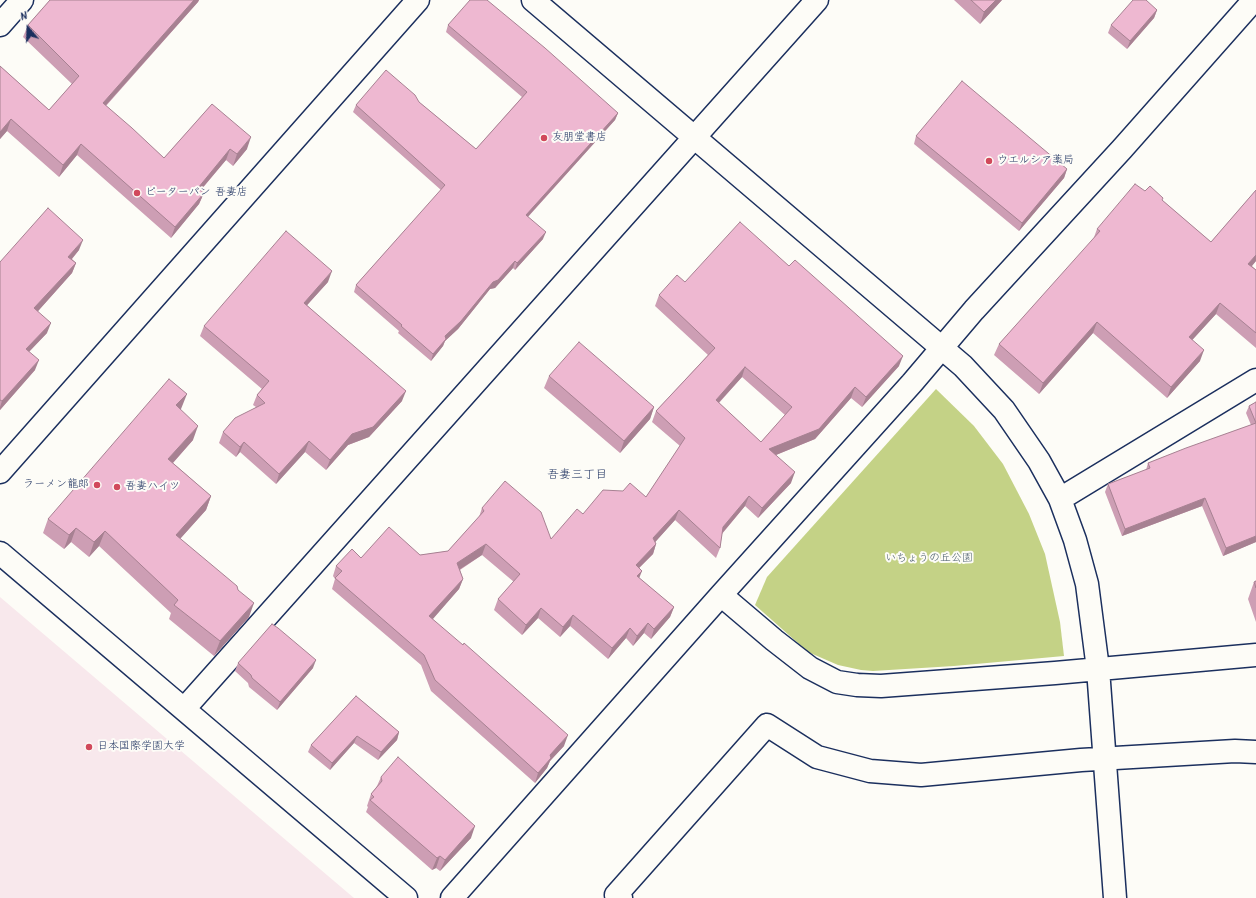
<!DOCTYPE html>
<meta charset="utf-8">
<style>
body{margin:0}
#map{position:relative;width:1256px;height:898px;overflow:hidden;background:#fdfcf7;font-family:Kalam,sans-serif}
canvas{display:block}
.north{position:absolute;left:8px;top:8px;width:40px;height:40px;-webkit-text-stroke:3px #fdfcf7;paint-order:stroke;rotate:341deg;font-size:11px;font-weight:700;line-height:16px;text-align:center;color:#1b2f5e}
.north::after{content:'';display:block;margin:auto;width:14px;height:18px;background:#1b2f5e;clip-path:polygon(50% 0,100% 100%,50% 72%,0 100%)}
</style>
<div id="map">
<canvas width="1256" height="898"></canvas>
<div class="north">N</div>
</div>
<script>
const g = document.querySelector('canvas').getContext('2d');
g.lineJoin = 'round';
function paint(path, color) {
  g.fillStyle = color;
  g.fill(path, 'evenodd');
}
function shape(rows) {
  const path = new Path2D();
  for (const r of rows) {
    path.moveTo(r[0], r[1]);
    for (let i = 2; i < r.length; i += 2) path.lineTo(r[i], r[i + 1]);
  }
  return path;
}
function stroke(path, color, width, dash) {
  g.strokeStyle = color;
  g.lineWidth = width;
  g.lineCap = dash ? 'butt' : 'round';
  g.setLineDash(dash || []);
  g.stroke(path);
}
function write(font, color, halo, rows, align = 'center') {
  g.font = font + ' Kalam,"Klee One",sans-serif';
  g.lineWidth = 4;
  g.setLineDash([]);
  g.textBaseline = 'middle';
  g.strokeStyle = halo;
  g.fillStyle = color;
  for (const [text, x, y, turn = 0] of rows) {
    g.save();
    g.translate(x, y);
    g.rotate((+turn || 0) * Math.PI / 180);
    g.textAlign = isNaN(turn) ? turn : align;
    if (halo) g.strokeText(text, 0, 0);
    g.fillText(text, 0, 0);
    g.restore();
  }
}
const built = shape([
 [0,597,354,898,0,898]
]);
const green = shape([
 [936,389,974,426,1003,464,1029,514,1045,554,1060,622,1064,656,954,666,873,671,861,670,838,665,808,652,755,605,767,577]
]);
const minor = shape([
 [533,0,963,366,1004,410,1039,461,1060,499,1075,540,1087,584,1098,669,1115,898],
 [0,25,22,0],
 [0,472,418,0],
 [1060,499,1256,380],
 [0,553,406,898],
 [721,595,774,640,810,668,837,682,857,685,881,686,1055,673,1256,655],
 [184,709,817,0],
 [452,898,721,595,912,383,974,310,1122,149,1254,0],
 [621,898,616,895,767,725,817,757,870,771,921,775,1081,760,1235,751,1256,752]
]);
const wall = shape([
 [50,0,199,0,198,2,106,106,164,158,212,104,247,149,233,166,226,160,201,190,204,193,199,204,171,238,77,155,59,177,7,131,0,139,0,66,49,110,72,84,23,37,28,25],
 [954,0,1002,0,980,24],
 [1157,10,1154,18,1127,49,1108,33,1111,25],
 [448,25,618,113,615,120,528,217,543,239,515,270,513,268,495,288,490,289,458,329,445,341,443,346,431,361,398,333,399,331,354,292,356,285,441,190,353,112,356,105,419,102,476,149,522,97,446,32],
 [916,136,1067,169,1064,178,1019,231,914,144],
 [1256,190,1256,261,1252,266,1256,270,1256,348,1216,314,1192,340,1200,361,1167,398,1093,333,1039,394,994,355,999,344,1093,240,1097,229,1145,191,1162,200,1211,242],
 [79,250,72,259,76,263,72,273,38,311,47,333,29,352,35,370,0,410,0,262],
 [328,282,307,305,402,401,369,437,348,445,326,470,305,452,276,484,240,452,236,457,219,443,223,432,256,407,253,405,257,395,262,389,200,336,204,326],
 [685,282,899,366,862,407,851,398,815,439,776,455,791,483,758,518,745,506,722,534,720,548,716,558,675,520,655,542,656,544,653,554,639,568,639,578,674,607,670,617,651,639,644,633,633,646,626,638,608,659,570,626,560,637,538,618,522,635,494,610,498,599,514,582,482,555,460,570,463,579,459,589,432,619,564,746,550,761,547,768,535,783,431,691,421,665,332,589,335,579,333,576,336,566,361,558,420,555,448,551,479,517,482,508,551,539,583,514,646,497,680,446,652,422,656,411,708,355,655,306,659,295],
 [742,377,785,415,761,442,719,403],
 [549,376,654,407,650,419,620,453,544,388],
 [1256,402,1256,542,1223,556,1202,506,1122,536,1105,492,1108,484,1146,470,1148,463,1251,425,1246,413,1249,406],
 [181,409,181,410,193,440,173,463,211,496,206,510,180,539,238,590,249,617,214,656,169,619,171,613,99,546,89,557,71,542,64,549,43,533,48,519],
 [1256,581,1256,622,1248,599,1254,582],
 [238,663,313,668,277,710,249,687,248,683,235,671],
 [356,696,399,732,397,740,378,760,354,743,330,770,308,752,311,745],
 [381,777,471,838,440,871,436,868,432,870,366,812,368,807,367,806,371,794,377,786]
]);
const shadedWall = shape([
 [194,0,199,0,198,2,98,114,103,103],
 [996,0,1002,0,980,24,984,12],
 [1157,10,1154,18,1127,49,1130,41],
 [618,113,615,120,523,222,526,215],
 [11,119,7,131,0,139,0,132],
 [251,137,247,149,233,166,237,154],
 [81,144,77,155,59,177,63,165],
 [230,149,226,160,193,199,198,188],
 [1067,169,1064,178,1019,231,1022,223],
 [204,193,199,204,171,238,175,227],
 [546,232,543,239,515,270,517,263],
 [83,240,79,250,65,267,68,257],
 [1256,255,1256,261,1244,275,1248,264],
 [515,261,513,268,495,288,490,289,458,329,445,341,443,346,431,361,433,354,445,336,493,282],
 [76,263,72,273,31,319,34,308],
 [332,271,328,282,300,313,304,303],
 [1220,303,1216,314,1185,348,1189,337],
 [1097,322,1093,333,1039,394,1043,383],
 [51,323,47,333,22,359,26,349],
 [1204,350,1200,361,1167,398,1171,387],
 [903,356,899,366,862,407,866,397],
 [39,360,35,370,0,410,0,407,2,401],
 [745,367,742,377,712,410,716,400],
 [855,387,851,398,815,439,766,459,769,449],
 [406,391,402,401,369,437,348,445,326,470,330,460,352,434],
 [187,394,181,409,171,420,176,405],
 [654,407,650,419,620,453,624,441],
 [198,426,193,440,163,474,168,459],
 [309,441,305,452,276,484,279,474],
 [244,442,240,452,236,457,240,447],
 [795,472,791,483,758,518,762,508],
 [211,496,206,510,170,550,176,535],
 [749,496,745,506,719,537,723,527],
 [1205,498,1202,506,1122,536,1125,529],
 [679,510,675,520,649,549,653,538],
 [76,528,71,542,64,549,69,535],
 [105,531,99,546,89,557,94,542],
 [1256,536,1256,542,1223,556,1226,548],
 [486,544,482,555,454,573,457,563],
 [656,544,653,554,632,575,636,565],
 [642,571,638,581,637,576],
 [463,579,459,589,426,627,429,616],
 [254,603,249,617,214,656,220,641],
 [674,607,670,617,651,639,654,629],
 [541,608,538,618,522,635,526,625],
 [573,615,570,626,560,637,563,627],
 [648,623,644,633,633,646,637,636],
 [630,628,626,638,608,659,612,648],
 [316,660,313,668,277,710,280,702],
 [399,732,397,740,378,760,381,752],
 [568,735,564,746,550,761,547,768,535,783,538,773,550,755],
 [357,736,354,743,330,770,332,763],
 [475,826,471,838,440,871,445,860],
 [440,856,436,868,432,870,437,858]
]);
const building = shape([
 [50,0,194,0,103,103,132,128,164,158,212,104,251,137,237,154,230,149,198,188,204,193,175,227,81,144,63,165,11,119,0,132,0,66,49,110,79,76,28,25,50,0],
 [470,0,487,0,545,48,618,113,526,215,546,232,517,263,515,261,498,280,493,282,461,321,445,336,446,339,433,354,401,326,402,325,356,285,445,185,356,105,386,70,415,95,419,102,476,149,527,92,448,25,470,0],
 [971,0,996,0,984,12,971,0],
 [1133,0,1146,0,1157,10,1130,41,1111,25,1133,0],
 [962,81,1067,169,1022,223,916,136,962,81],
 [1135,184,1145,191,1150,186,1163,198,1162,200,1211,242,1256,190,1256,255,1248,264,1256,270,1256,333,1220,303,1189,337,1204,350,1171,387,1097,322,1043,383,999,344,1100,231,1097,229,1135,184],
 [48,208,83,240,68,257,76,263,34,308,51,323,26,349,39,360,2,401,0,400,0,262,48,208],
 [740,222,789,266,795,260,903,356,866,397,855,387,819,429,769,449,795,472,762,508,749,496,723,527,720,548,679,510,653,538,656,544,636,565,642,571,637,576,674,607,654,629,648,623,637,636,630,628,612,648,573,615,563,627,541,608,526,625,498,599,520,574,486,544,457,563,463,579,429,616,463,645,464,643,568,735,550,755,551,758,538,773,435,680,424,655,335,578,342,571,336,566,352,549,361,558,389,527,420,555,448,551,484,511,482,508,505,481,541,512,551,539,577,509,583,514,603,490,623,491,630,483,646,497,685,438,656,411,715,348,659,295,677,275,685,282,740,222],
 [745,367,792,407,761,442,716,400,745,367],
 [286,231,332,271,304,303,406,391,373,427,352,434,330,460,309,441,279,474,244,442,240,447,223,432,235,418,265,403,257,395,269,381,204,326,286,231],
 [579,342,654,407,624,441,549,376,579,342],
 [169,379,187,394,176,405,198,426,168,459,211,496,176,535,237,586,238,590,254,603,220,641,174,605,178,600,105,531,94,542,76,528,69,535,48,519,169,379],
 [1256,402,1256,536,1226,548,1205,498,1125,529,1108,484,1150,468,1148,463,1186,448,1256,423,1249,406,1256,402],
 [1256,581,1256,588,1254,582,1256,581],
 [272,624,278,628,316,660,280,702,252,678,251,675,238,663,272,624],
 [356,696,399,732,381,752,357,736,332,763,311,745,356,696],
 [398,757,475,826,445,860,440,856,437,858,370,800,374,797,371,794,382,781,381,777,398,757]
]);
const markers = [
 [544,138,4,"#d1495b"],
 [989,161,4,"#d1495b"],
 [137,193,4,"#d1495b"],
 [97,485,4,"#d1495b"],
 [117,487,4,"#d1495b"],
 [89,747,4,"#d1495b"]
];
const poiNames = [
 ["友朋堂書店",552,138],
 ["ウエルシア薬局",997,161],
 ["ピーターパン 吾妻店",145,193],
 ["ラーメン龍郎",89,485,"right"],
 ["吾妻ハイツ",125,487],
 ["日本国際学園大学",97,747]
];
const parkNames = [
 ["いちょうの丘公園",929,559]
];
const neighbourhoodNames = [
 ["吾妻三丁目",577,476]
];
paint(built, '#f8e8ec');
paint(green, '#c4d286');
stroke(minor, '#1b2f5e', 25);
stroke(minor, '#fdfcf7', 22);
paint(wall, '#cd9eb4');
paint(shadedWall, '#a78192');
paint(building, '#eeb8d1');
stroke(building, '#a78192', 1);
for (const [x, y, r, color] of markers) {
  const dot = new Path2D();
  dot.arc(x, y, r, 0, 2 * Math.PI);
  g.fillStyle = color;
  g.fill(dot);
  stroke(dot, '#fdfcf7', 1.5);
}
write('11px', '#1b2f5e', '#fdfcf7', poiNames, 'left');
write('11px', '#455868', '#fdfcf7', parkNames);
write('12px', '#1b2f5e', '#fdfcf7', neighbourhoodNames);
</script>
